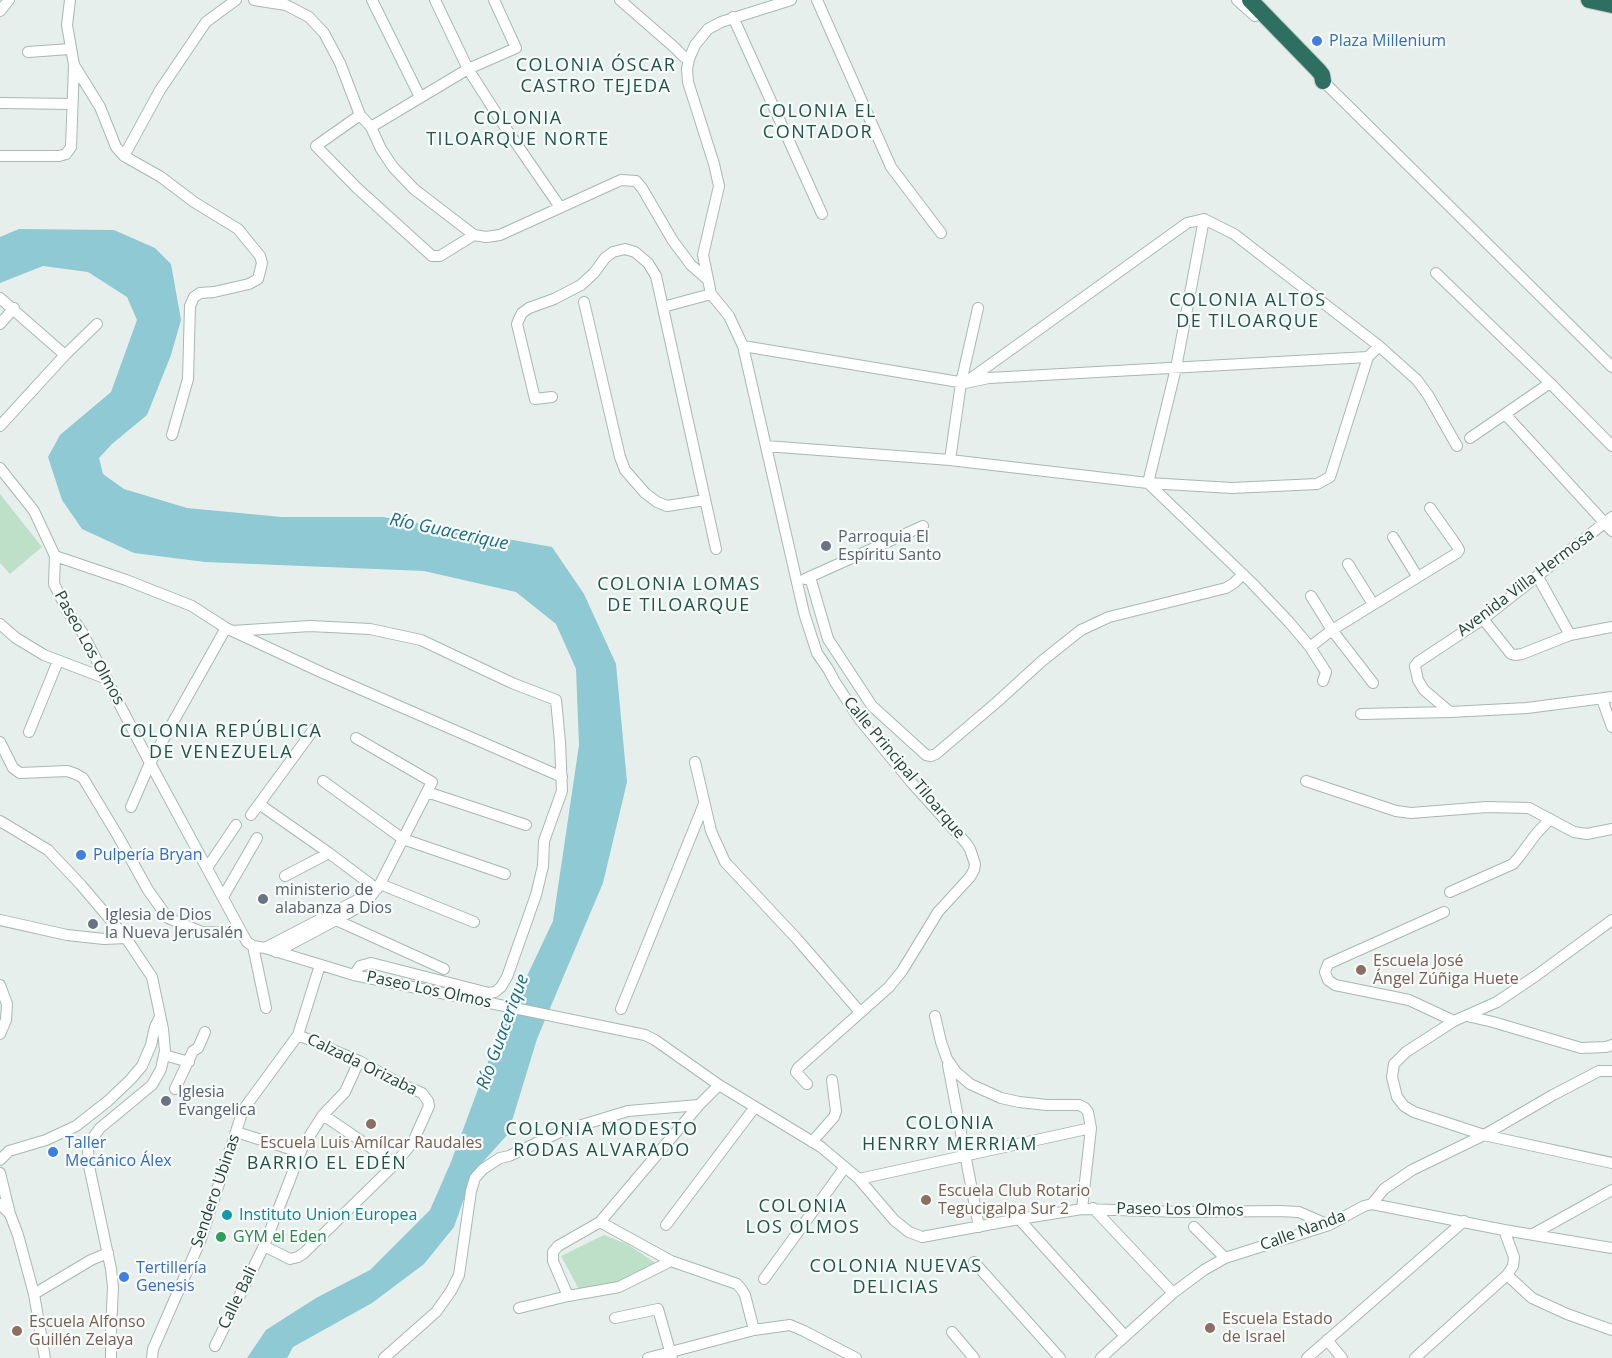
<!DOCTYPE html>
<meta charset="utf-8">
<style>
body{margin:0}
canvas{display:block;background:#e6efeb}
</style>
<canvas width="1612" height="1358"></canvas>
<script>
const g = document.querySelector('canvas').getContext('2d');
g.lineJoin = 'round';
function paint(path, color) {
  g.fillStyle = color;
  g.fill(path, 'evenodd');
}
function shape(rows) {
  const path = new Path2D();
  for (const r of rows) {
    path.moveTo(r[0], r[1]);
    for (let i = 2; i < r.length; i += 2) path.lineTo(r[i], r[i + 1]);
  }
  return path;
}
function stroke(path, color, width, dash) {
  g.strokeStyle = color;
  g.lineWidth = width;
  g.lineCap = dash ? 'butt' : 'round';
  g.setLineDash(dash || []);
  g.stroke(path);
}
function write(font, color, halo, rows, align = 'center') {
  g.font = font + ' "Open Sans",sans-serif';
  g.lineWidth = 4.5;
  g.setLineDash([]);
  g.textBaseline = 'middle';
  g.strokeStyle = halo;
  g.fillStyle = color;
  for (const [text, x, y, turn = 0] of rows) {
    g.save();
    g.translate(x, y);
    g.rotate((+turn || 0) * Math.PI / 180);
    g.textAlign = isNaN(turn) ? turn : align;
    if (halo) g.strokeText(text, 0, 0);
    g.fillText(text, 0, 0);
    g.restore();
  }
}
const green = shape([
 [0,494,42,547,10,574,0,563],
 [604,1235,627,1244,657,1264,621,1285,581,1293,561,1256]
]);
const water = shape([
 [19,229,114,230,155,248,171,264,181,320,171,355,147,415,112,444,99,458,103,474,124,489,187,508,282,517,383,517,552,547,584,594,616,664,627,782,603,883,537,1039,508,1134,473,1173,454,1227,424,1264,372,1303,293,1347,287,1358,247,1358,266,1330,316,1298,370,1270,430,1210,451,1162,494,1046,553,921,579,745,576,669,556,624,516,592,424,571,205,562,134,553,82,529,62,500,48,457,60,435,111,392,137,320,127,297,88,272,43,266,0,283,0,237]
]);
const minor = shape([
 [254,0,286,5,309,17,324,33,340,63,360,115,371,127,381,149,393,167,414,189,474,235,486,237,500,235,621,180,636,181,642,188,673,241,691,265,708,280],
 [372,0,420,97],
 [435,0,468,69,507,130,560,207],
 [620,0,674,47,684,57,689,59],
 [791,0,721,22,708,29,695,45,689,59,687,69,688,82,714,164,719,186,703,255,711,294,729,316,743,346,804,613,817,653,828,669,835,682,860,720,911,782,966,843,970,849,975,864,974,870,970,877,938,912,902,971,889,987,798,1068,796,1072,807,1084],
 [817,0,891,167,941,233],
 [1237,0,1255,16],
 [0,11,9,0],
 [733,17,822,214],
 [28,52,70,49],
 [74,65,100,107,116,147,124,156,161,177,194,202,238,229,260,256,262,263,258,279,249,284,214,292,200,293,194,297,190,306,188,379,172,435],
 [1320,78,1612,367],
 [0,103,72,104],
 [360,115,316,146,357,188,432,256,440,256,474,235],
 [371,127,468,69,516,48,494,0],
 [0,156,59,156,66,154,71,147,74,65,67,25,70,0],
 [124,156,160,90,206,22,236,0],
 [1436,273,1550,383,1612,446],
 [0,298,65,355],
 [584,302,620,457,625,470,645,493,657,502,667,506,705,500],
 [663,307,711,294],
 [0,324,14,308],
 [743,346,965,383,989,378,1368,357,1379,346],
 [970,379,1187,223,1204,219,1234,234,1379,346,1417,380,1428,395,1457,446],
 [552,397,535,399,517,324,519,319,522,313,529,308,554,299,581,285,594,273,605,258,613,252,625,249,635,252,648,263,656,276,716,549],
 [1505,414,1612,531],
 [0,426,65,355,97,324],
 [1470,438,1550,383],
 [766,446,950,460,1148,483,1232,488,1317,484,1330,477,1368,357],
 [950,460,961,383,978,308],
 [0,468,34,511,55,556,54,584,68,612,82,632,150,763,242,933,247,942,253,946,265,948,354,975,645,1035,655,1040,719,1085,821,1147,859,1179,894,1220,909,1232,922,1237,1019,1219,1082,1209,1182,1212,1279,1211,1299,1212,1329,1225],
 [1148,483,1252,583,1289,622,1310,647,1326,672,1323,681],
 [1148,483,1176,368,1204,219],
 [1612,517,1483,619,1418,662,1415,666,1418,680,1424,690,1450,712,1527,708,1612,697],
 [1393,537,1417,576],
 [55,556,126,580,192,606,226,628,323,673,562,777],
 [1348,564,1373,604],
 [810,577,828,639,872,706,926,755,931,756,936,754,997,702,1042,661,1081,630,1109,617,1226,588,1234,583,1243,574],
 [1538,577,1570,635],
 [805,579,923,526],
 [1311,596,1332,630,1373,683],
 [1483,619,1511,654,1515,655,1522,654,1570,635,1612,627],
 [0,624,16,638,44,655,107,679],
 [232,631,310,626,370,629,421,640,512,683,556,700,560,742,562,791,544,841,543,866,536,895,507,977,501,987,495,992,489,993,371,963,360,966,354,975],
 [1310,647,1332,630,1457,553,1459,550,1457,546,1430,508],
 [1602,699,1612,727],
 [1361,714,1450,712],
 [29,732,58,661],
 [0,742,13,768,20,773,67,771,76,774,83,778,118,836,148,890,168,918,202,932,242,933],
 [695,762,711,831,725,862,797,939,860,1012],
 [323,781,403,839,505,874],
 [1306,781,1396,811,1411,813,1487,807,1529,808,1574,832,1587,834,1612,829],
 [427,792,526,825],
 [259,804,329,853,377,889],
 [131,807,150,763,226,628],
 [251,815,314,729],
 [0,821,48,850,81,885,126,938,152,977,163,1029,165,1051,161,1069,152,1085,100,1128,92,1139,88,1149,89,1166,111,1269,113,1287,111,1331,111,1358],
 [207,868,236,825],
 [285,876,329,853],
 [380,884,474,922],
 [1450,892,1513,864,1519,857,1536,834,1550,819],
 [223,897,257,838],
 [1444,912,1328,964,1325,972,1328,980,1335,985,1409,1000,1454,1021],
 [332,913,336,920,444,969],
 [0,920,67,935,104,939,126,938],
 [1612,920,1537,975,1497,1002,1454,1021,1406,1052,1394,1064,1392,1077,1397,1097,1404,1106,1414,1112,1484,1135,1612,1163],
 [253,946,266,1008],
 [265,948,363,897,369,897],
 [276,952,336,920,366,903,380,884,432,782,356,738],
 [0,985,7,1004,6,1020,0,1034],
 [621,1009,704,804],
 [1467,1016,1493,1022,1581,1048,1606,1047,1612,1045],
 [164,1055,189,1062],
 [948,1065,979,1227],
 [175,1089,193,1051,198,1048,205,1032],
 [323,1115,395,1164],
 [236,1132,300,1152],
 [812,1142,834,1117,836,1111,832,1080],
 [0,1160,9,1151,46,1140,76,1126,108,1101,131,1079,142,1066,151,1045,155,1027,160,1017],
 [0,1173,10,1214],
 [859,1179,1091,1128,1088,1112,1085,1108,1079,1105,1047,1105,1019,1102,1001,1098,970,1084,956,1072,947,1059,941,1042,935,1016],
 [0,1204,10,1214,18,1235,34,1294,45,1358],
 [1372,1204,1504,1230,1612,1248],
 [1093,1208,1173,1293],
 [1082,1209,1091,1128],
 [1019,1219,1125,1336],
 [600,1222,671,1261,737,1284,742,1290,745,1295,754,1330],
 [666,1225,755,1107],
 [1194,1227,1225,1258],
 [1533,1234,1612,1190],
 [264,1246,290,1259,298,1257,304,1253,395,1164,413,1142,429,1106,428,1101,422,1093,403,1085,359,1061,298,1035],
 [974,1262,1060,1358],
 [1507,1275,1532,1298,1567,1314,1612,1330],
 [764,1279,845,1167],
 [34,1294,91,1260,108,1253],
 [568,1296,553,1261,553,1252,558,1246,600,1222,699,1105,719,1085],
 [519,1308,568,1296,619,1287,671,1261],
 [615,1318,658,1309,672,1358],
 [952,1332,974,1358],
 [1327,1340,1342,1358],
 [215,1346,264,1246,303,1146,323,1115,345,1092,359,1061],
 [152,1358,153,1349,201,1239,243,1110,298,1035,320,965],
 [384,1358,436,1312,451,1291,459,1275,471,1191,475,1178,483,1169,500,1158,509,1156,562,1131,628,1111,699,1105],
 [648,1358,754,1330,790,1325,804,1331,856,1358],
 [1101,1358,1173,1293,1204,1270,1225,1258,1329,1225,1364,1206,1372,1204,1384,1189,1412,1170,1484,1135,1553,1095,1599,1071,1612,1071],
 [1307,1358,1464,1221],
 [1415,1358,1507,1275,1513,1266,1514,1257,1504,1230]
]);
const highway = shape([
 [1250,0,1318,70,1322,75,1323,81],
 [1589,0,1612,5]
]);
const markers = [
 [1317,41,6,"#3f7fe0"],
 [826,546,6,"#6b7280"],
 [81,855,6,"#3f7fe0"],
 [263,899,6,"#6b7280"],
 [93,924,6,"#6b7280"],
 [1361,970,6,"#8d6e63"],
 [166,1101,6,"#6b7280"],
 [371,1124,6,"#8d6e63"],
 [53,1152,6,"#3f7fe0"],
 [926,1200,6,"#8d6e63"],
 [227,1215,6,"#0f9aa8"],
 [221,1237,6,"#2e9e5b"],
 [124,1277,6,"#3f7fe0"],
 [1210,1328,6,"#8d6e63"],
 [17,1331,6,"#8d6e63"]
];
const shopNames = [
 ["Plaza Millenium",1329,41],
 ["Pulpería Bryan",93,855],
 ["Taller",65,1143],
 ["Mecánico Álex",65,1161],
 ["Tertillería",136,1268],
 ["Genesis",136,1286]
];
const worshipNames = [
 ["Parroquia El",838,537],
 ["Espíritu Santo",838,555],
 ["ministerio de",275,890],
 ["alabanza a Dios",275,908],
 ["Iglesia de Dios",105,915],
 ["la Nueva Jerusalén",105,933],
 ["Iglesia",178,1092],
 ["Evangelica",178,1110]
];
const streetNames = [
 ["Avenida Villa Hermosa",1526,583,-37],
 ["Paseo Los Olmos",89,648,61],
 ["Calle Principal Tiloarque",904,768,50],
 ["Paseo Los Olmos",429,990,12],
 ["Calzada Orizaba",362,1065,26],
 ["Sendero Ubinas",216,1191,-71],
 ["Paseo Los Olmos",1180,1210,1],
 ["Calle Nanda",1303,1231,-20],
 ["Calle Bali",238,1298,-64]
];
const educationNames = [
 ["Escuela José",1373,961],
 ["Ángel Zúñiga Huete",1373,979],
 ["Escuela Luis Amílcar Raudales",371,1143,"center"],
 ["Escuela Club Rotario",938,1191],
 ["Tegucigalpa Sur 2",938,1209],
 ["Escuela Estado",1222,1319],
 ["de Israel",1222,1337],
 ["Escuela Alfonso",29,1322],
 ["Guillén Zelaya",29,1340]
];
const cultureNames = [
 ["Instituto Union Europea",239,1215]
];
const leisureNames = [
 ["GYM el Eden",233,1237]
];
const neighbourhoodNames = [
 ["COLONIA ÓSCAR",596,66],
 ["CASTRO TEJEDA",596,87],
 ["COLONIA EL",818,112],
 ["CONTADOR",818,133],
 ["COLONIA",518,119],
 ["TILOARQUE NORTE",518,140],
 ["COLONIA ALTOS",1248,301],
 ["DE TILOARQUE",1248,322],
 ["COLONIA LOMAS",679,585],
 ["DE TILOARQUE",679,606],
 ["COLONIA REPÚBLICA",221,732],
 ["DE VENEZUELA",221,753],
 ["COLONIA",950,1124],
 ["HENRRY MERRIAM",950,1145],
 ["COLONIA MODESTO",602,1130],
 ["RODAS ALVARADO",602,1151],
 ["BARRIO EL EDÉN",327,1164],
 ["COLONIA",803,1207],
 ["LOS OLMOS",803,1228],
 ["COLONIA NUEVAS",896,1267],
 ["DELICIAS",896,1288]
];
const waterNames = [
 ["Río Guacerique",449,532,12],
 ["Río Guacerique",503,1032,-70]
];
paint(green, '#bfe0c8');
paint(water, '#8ec9d4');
stroke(minor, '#a8b8b2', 12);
stroke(highway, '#c2cac8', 18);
stroke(minor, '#fff', 10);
stroke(highway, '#2f6f62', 16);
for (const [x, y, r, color] of markers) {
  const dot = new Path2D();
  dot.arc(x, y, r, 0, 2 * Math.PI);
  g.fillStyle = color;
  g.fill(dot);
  stroke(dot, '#f7fbf9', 2);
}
write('16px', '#366cbe', '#f7fbf9', shopNames, 'left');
write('16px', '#5b616d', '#f7fbf9', worshipNames, 'left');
write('16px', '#24423a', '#f7fbf9', streetNames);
write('16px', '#785e54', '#f7fbf9', educationNames, 'left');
write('16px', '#0d838f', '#f7fbf9', cultureNames, 'left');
write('16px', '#27864d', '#f7fbf9', leisureNames, 'left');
g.letterSpacing = '1.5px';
write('18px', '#1f5548', '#f7fbf9', neighbourhoodNames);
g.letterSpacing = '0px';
write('italic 18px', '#1c6f80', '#f7fbf9', waterNames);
</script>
